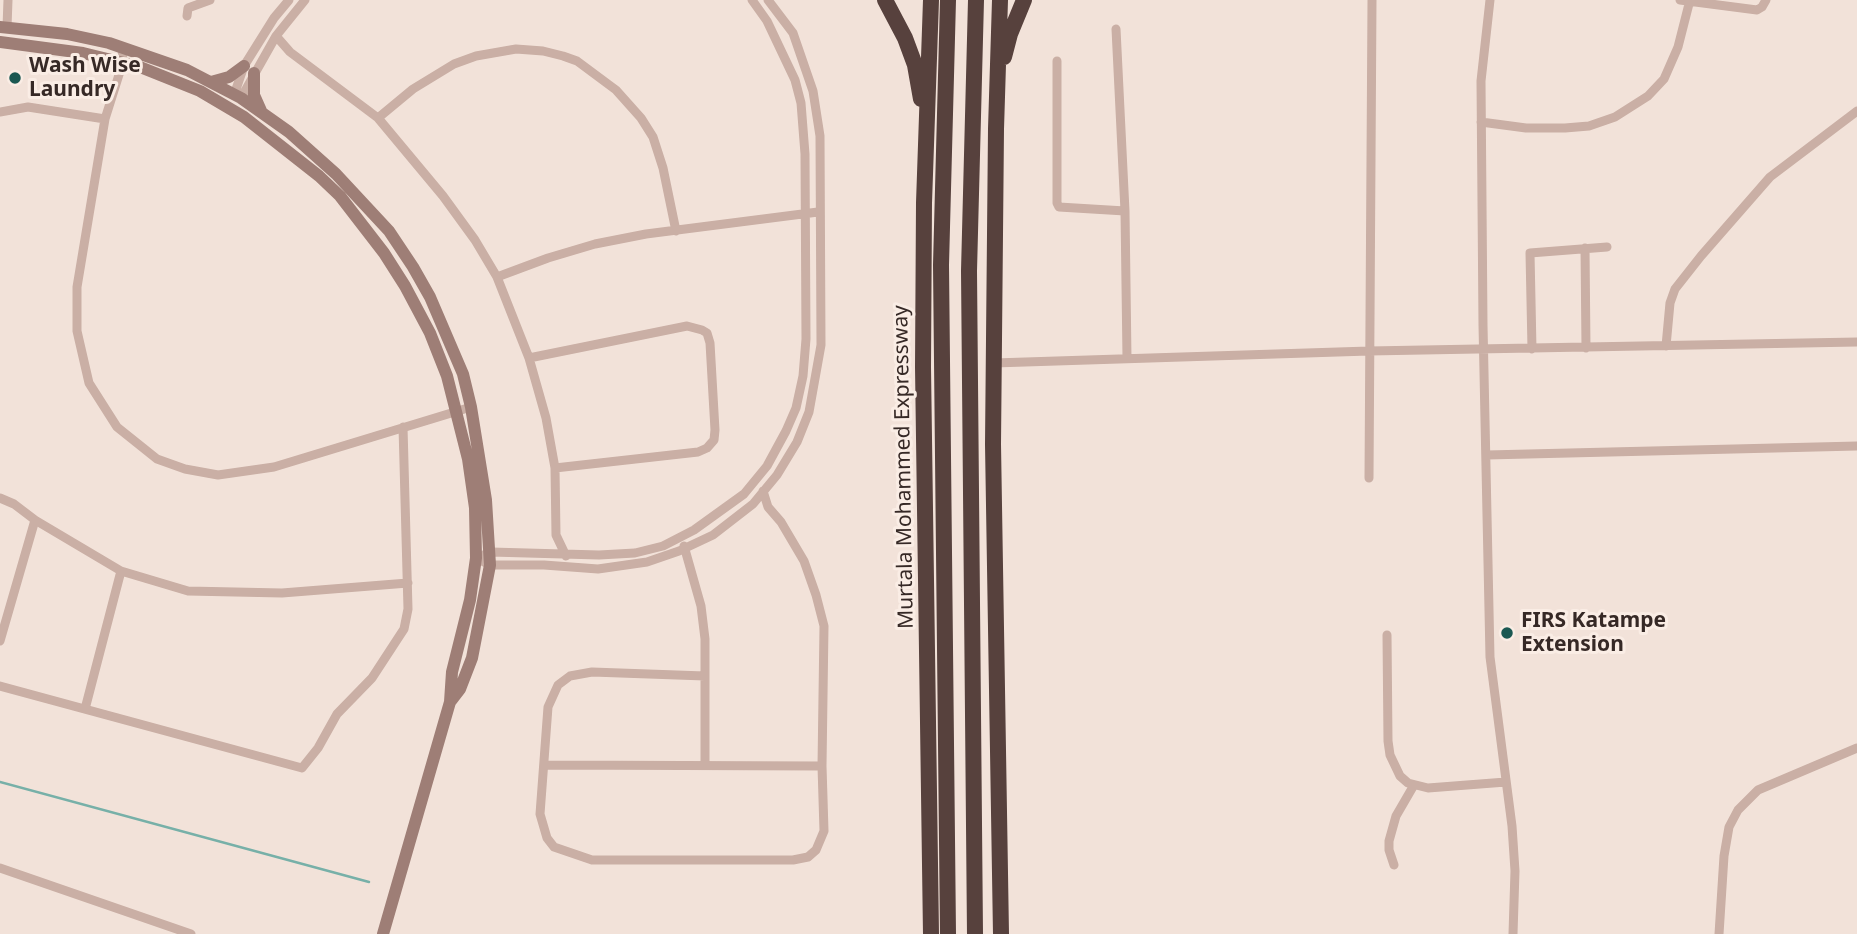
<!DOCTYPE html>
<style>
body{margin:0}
canvas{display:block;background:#f2e2d9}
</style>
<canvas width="1857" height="934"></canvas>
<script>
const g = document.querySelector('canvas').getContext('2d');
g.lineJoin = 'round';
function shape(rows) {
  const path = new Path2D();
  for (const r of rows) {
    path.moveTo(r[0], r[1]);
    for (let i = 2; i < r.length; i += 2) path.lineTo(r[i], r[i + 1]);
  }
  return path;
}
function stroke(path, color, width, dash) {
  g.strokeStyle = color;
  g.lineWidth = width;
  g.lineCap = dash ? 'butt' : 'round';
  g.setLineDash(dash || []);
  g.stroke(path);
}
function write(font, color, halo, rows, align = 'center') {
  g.font = font + ' "Noto Sans",sans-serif';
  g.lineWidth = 6;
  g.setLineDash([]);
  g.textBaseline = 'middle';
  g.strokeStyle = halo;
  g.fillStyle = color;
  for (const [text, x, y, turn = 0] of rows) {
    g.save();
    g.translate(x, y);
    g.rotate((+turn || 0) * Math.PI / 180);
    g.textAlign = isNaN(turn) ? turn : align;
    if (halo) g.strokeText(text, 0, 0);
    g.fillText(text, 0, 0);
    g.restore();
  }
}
const stream = shape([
 [0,782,369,882]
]);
const street = shape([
 [1490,0,1481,81,1483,325,1490,657,1512,826,1515,871,1513,934],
 [1680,0,1757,10,1762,7,1766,0],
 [187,16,188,8,210,0],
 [7,27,8,0],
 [1116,29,1125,211,1127,358],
 [276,36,290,52,378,118,443,196,475,240,497,277,529,358,546,418,555,468,556,535,566,556],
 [122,48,123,62,105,119,77,287,77,331,89,383,117,427,157,459,185,469,218,475,274,467,471,407],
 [1057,61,1057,203,1059,207,1125,211],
 [234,95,244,66,274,18,289,0],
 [241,98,276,36,305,0],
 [0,112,28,107,105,119],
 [378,118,413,89,454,64,476,56,516,49,543,51,563,56,577,61,616,90,641,118,653,137,663,168,676,231],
 [1481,122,1526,128,1565,128,1589,126,1615,117,1648,96,1664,79,1678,47,1690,0],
 [1585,248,1586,348],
 [497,277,548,258,595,244,646,234,818,212],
 [1666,346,1670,303,1675,289,1701,256,1770,177,1857,111],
 [1532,349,1530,253,1607,247],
 [529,358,687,326,702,330,707,333,710,343,715,430,714,440,707,448,698,452,555,468],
 [994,363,1369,351,1857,342],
 [1487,455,1857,446],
 [1369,478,1372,0],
 [0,498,14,504,35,520,121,571,188,591,282,593,408,583],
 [684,546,701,606,705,639,705,765],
 [484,555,491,552,599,555,635,553,663,546,694,530,744,494,767,466,786,431,796,408,803,376,806,339,805,154,801,103,795,80,767,21,752,0],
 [476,558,490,565,544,565,598,569,647,562,679,551,713,535,753,504,777,475,797,442,809,412,821,345,820,136,813,91,793,33,768,0],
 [1387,635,1388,741,1390,755,1400,776,1408,783,1428,788,1506,782],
 [0,641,35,520],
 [705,676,592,672,570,676,558,685,548,707,540,814,547,838,554,847,592,860,793,860,808,857,816,850,824,831,822,766,824,626,816,595,804,561,781,522,768,507,763,491],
 [0,686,302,768,318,748,337,714,372,678,404,629,408,609,403,427],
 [85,709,121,571],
 [544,765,822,766],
 [1394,865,1389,850,1389,841,1396,816,1414,785],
 [0,868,191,934],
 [1719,934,1724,856,1729,827,1738,810,1758,790,1857,748]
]);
const secondary = shape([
 [0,27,67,34,109,43,187,70,241,98,289,132,336,174,389,231,413,267,430,297,463,374,471,407,486,500,490,565,472,658,460,689,450,702],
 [0,42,83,53,140,67,200,91,244,117,319,176,340,196,384,253,405,286,430,333,447,376,468,459,475,508,476,558,470,600,452,672,450,702,383,934],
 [254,73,254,95,262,113],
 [211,82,229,77,244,66]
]);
const highway = shape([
 [885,0,905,38,915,65,921,99],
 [1000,0,996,129,993,444,1001,934],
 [1004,57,1010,34,1024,0],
 [931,934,923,367,924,203,931,0],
 [948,934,941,265,948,0],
 [975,934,969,271,976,0]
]);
const markers = [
 [15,78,7,"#1b5852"],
 [1507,633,7,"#1b5852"]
];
const poiNames = [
 ["Wash Wise",29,66],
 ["Laundry",29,90],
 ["FIRS Katampe",1521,621],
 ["Extension",1521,645]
];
const streetNames = [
 ["Murtala Mohammed Expressway",904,467,-91]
];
stroke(stream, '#77b0a8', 2.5);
stroke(street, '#caafa5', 9);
stroke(secondary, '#9e7e76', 12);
stroke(highway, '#57413d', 16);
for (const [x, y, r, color] of markers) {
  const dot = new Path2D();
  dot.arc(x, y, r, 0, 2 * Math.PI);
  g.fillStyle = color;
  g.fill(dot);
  stroke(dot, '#faede5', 2.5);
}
write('bold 21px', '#362926', '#faede5', poiNames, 'left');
write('21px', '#362926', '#faede5', streetNames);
</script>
